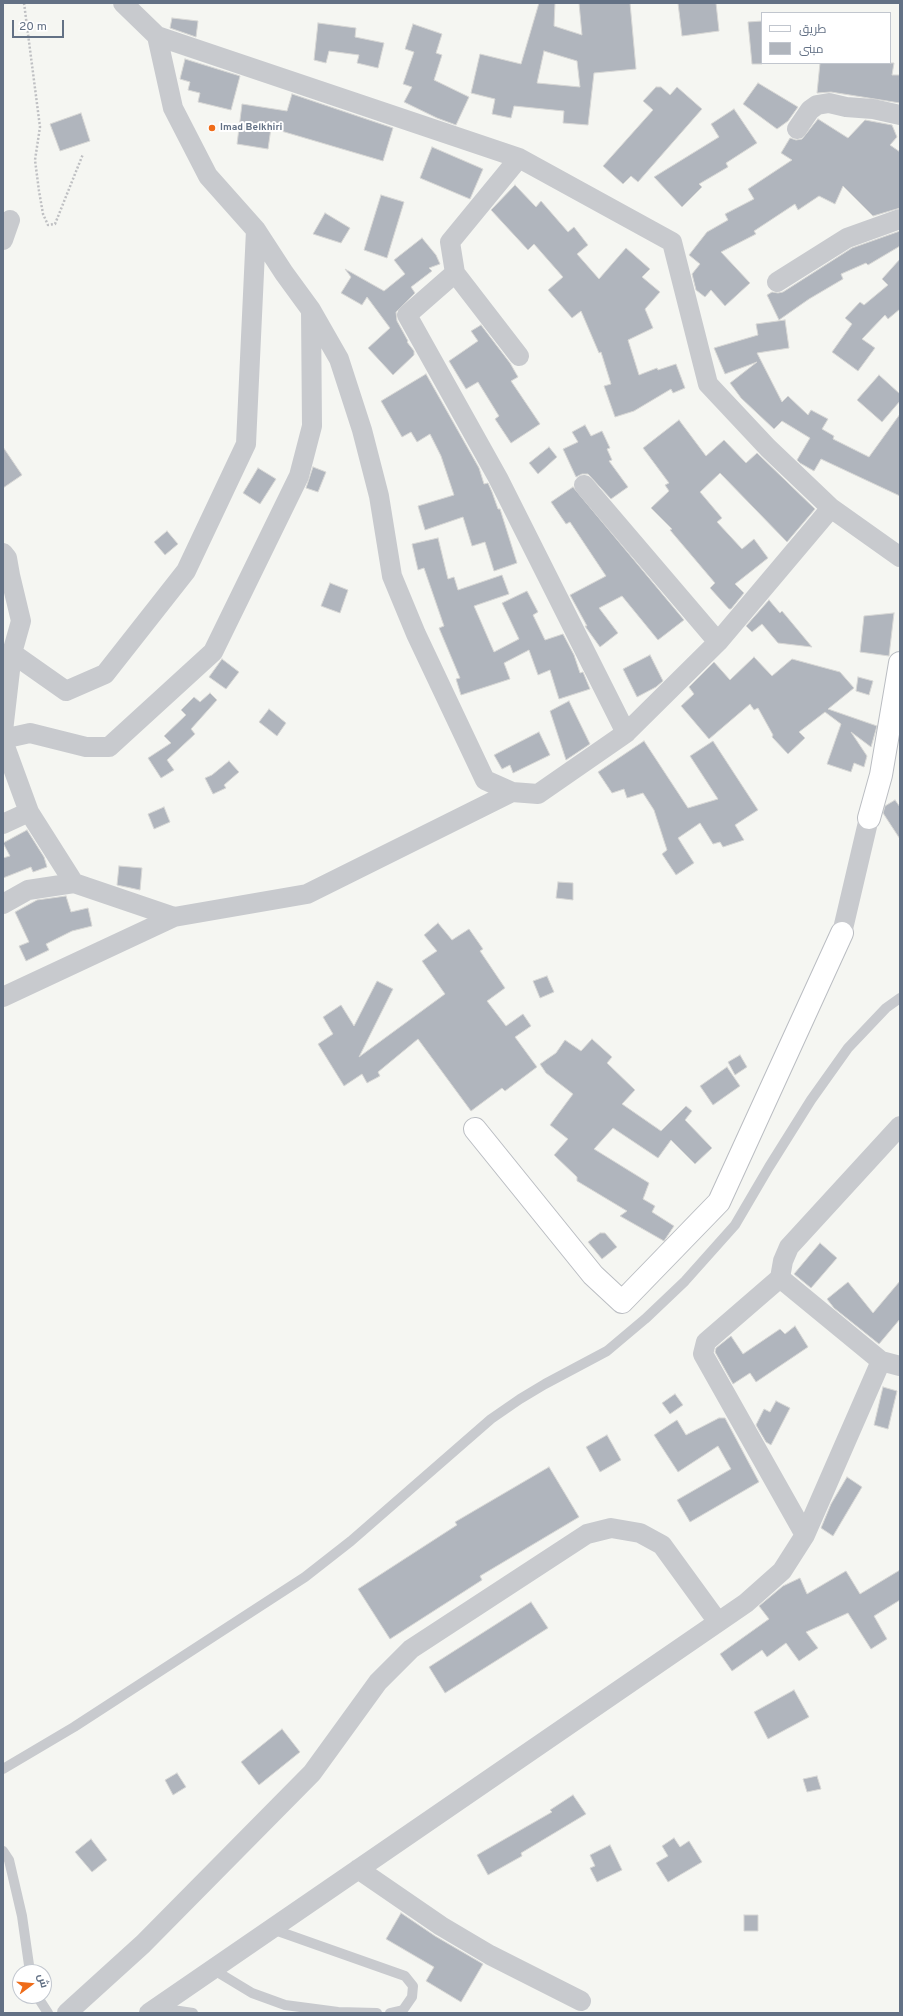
<!DOCTYPE html>
<meta charset="utf-8">
<style>
body{margin:0}
#map{position:relative;width:903px;height:2016px;overflow:hidden;background:#f5f6f2;font-family:Overpass,Cairo,sans-serif}
canvas{display:block}
.frame{position:absolute;inset:0;border:4px solid #637185;pointer-events:none}
.legend{position:absolute;left:761px;top:12px;width:130px;height:52px;box-sizing:border-box;background:#fff;border:1px solid #c1c6ce;margin:0;padding:5px 7px;list-style:none;font-size:12px;color:#637185}
.legend li{display:flex;align-items:center;gap:8px;height:20px}
.legend b{width:20px;border:1px solid #c1c6ce}
.north{position:absolute;left:12px;top:1964px;width:40px;height:40px;box-sizing:border-box;background:#fff;border:1px solid #c1c6ce;border-radius:50%;rotate:74deg;font-size:11px;font-weight:700;line-height:16px;text-align:center;color:#637185}
.north::after{content:'';display:block;margin:auto;width:14px;height:18px;background:#ef6c19;clip-path:polygon(50% 0,100% 100%,50% 72%,0 100%)}
.scale{position:absolute;left:12px;top:20px;width:52px;height:18px;box-sizing:border-box;border:2px solid #637185;border-top:0;padding-left:5px;font-size:12px;line-height:14px;white-space:nowrap;color:#637185;-webkit-text-stroke:3px #fff;paint-order:stroke}
</style>
<div id="map">
<canvas width="903" height="2016"></canvas>
<div class="frame"></div>
<ul class="legend">
<li><b style="height:5px;background:#fff"></b>طريق</li>
<li><b style="height:11px;background:#b0b5bd"></b>مبنى</li>
</ul>
<div class="north">ش</div>
<div class="scale">20 m</div>
</div>
<script>
const g = document.querySelector('canvas').getContext('2d');
g.lineJoin = 'round';
function paint(path, color) {
  g.fillStyle = color;
  g.fill(path, 'evenodd');
}
function shape(rows) {
  const path = new Path2D();
  for (const r of rows) {
    path.moveTo(r[0], r[1]);
    for (let i = 2; i < r.length; i += 2) path.lineTo(r[i], r[i + 1]);
  }
  return path;
}
function stroke(path, color, width, dash) {
  g.strokeStyle = color;
  g.lineWidth = width;
  g.lineCap = dash ? 'butt' : 'round';
  g.setLineDash(dash || []);
  g.stroke(path);
}
function write(font, color, halo, rows, align = 'center') {
  g.font = font + ' Overpass,sans-serif';
  g.lineWidth = 4;
  g.setLineDash([]);
  g.textBaseline = 'middle';
  g.strokeStyle = halo;
  g.fillStyle = color;
  for (const [text, x, y, turn = 0] of rows) {
    g.save();
    g.translate(x, y);
    g.rotate((+turn || 0) * Math.PI / 180);
    g.textAlign = isNaN(turn) ? turn : align;
    if (halo) g.strokeText(text, 0, 0);
    g.fillText(text, 0, 0);
    g.restore();
  }
}
const building = shape([
 [539,3,555,3,554,26,582,35,579,3,630,3,636,69,594,73,588,125,563,123,564,111,514,106,511,118,492,114,495,99,471,93,480,54,521,64,539,3],
 [544,51,577,61,580,87,537,83,544,51],
 [678,3,716,3,719,31,682,36,678,3],
 [172,18,198,21,196,37,170,28,172,18],
 [762,21,762,64,752,64,748,22,762,21],
 [318,23,356,28,355,37,384,43,378,68,357,63,359,55,329,51,326,63,314,60,318,23],
 [413,24,442,34,436,53,442,55,434,80,469,97,456,125,437,118,404,102,412,87,403,84,414,52,405,49,413,24],
 [185,59,240,76,231,110,198,102,200,93,188,90,190,82,180,79,185,59],
 [820,63,894,63,892,75,900,75,900,103,831,92,817,93,820,63],
 [758,83,798,107,788,121,777,129,743,104,758,83],
 [656,87,661,87,670,95,677,87,702,109,638,182,631,176,623,184,603,166,653,110,643,101,656,87],
 [292,94,393,128,383,161,271,128,268,149,237,144,242,104,287,111,292,94],
 [734,109,757,143,726,163,728,167,699,184,702,187,682,207,654,177,719,137,711,124,734,109],
 [81,113,90,141,60,151,50,124,81,113],
 [818,119,848,138,865,120,892,125,897,137,890,145,900,152,900,208,873,216,843,186,835,204,819,196,798,210,795,204,754,231,756,234,721,252,750,283,725,306,711,290,705,297,696,290,692,274,700,264,689,255,707,232,728,220,725,214,754,199,748,189,792,160,781,153,790,138,796,140,802,139,818,119],
 [432,147,483,169,470,199,420,178,432,147],
 [515,185,536,207,541,201,568,232,574,227,588,245,577,254,599,279,626,248,650,269,642,277,660,292,645,309,653,328,628,340,639,375,657,368,658,370,676,364,685,388,673,393,671,389,634,411,615,417,604,386,611,384,601,352,599,353,581,311,572,318,548,290,563,277,534,244,528,250,491,210,515,185],
 [381,195,404,202,387,258,364,250,381,195],
 [325,213,350,228,341,243,313,234,325,213],
 [900,231,900,246,868,265,866,263,841,274,843,279,809,299,779,320,767,295,772,292,778,293,783,292,852,248,900,231],
 [422,238,436,255,440,264,429,268,432,271,411,287,415,293,396,312,397,321,408,341,407,342,414,351,414,355,393,375,368,348,390,328,367,297,362,305,341,293,351,277,345,269,384,291,405,274,394,260,422,238],
 [900,259,900,309,888,319,885,315,862,339,875,348,858,371,832,352,852,324,845,318,860,302,864,305,888,285,882,279,900,259],
 [785,320,789,348,757,353,782,402,788,396,808,415,811,410,828,419,822,429,834,436,833,439,869,457,900,414,900,496,821,459,814,471,800,463,797,460,810,438,782,421,774,429,741,398,730,383,757,362,725,374,714,348,758,335,756,324,785,320],
 [481,325,510,363,518,377,511,381,540,424,511,443,495,419,499,416,478,382,466,389,449,361,478,341,471,331,481,325],
 [426,374,479,468,484,484,488,483,492,492,498,509,500,509,517,563,494,571,485,542,472,546,463,517,425,530,418,506,454,495,441,456,430,434,417,442,411,432,402,437,381,401,426,374],
 [879,375,900,394,900,401,882,422,857,400,879,375],
 [679,420,706,456,724,440,746,463,757,453,815,509,787,542,720,473,700,492,722,518,717,522,742,549,754,539,768,558,735,584,744,593,731,609,729,609,710,588,715,583,670,530,672,529,651,508,669,491,665,485,669,483,643,448,679,420],
 [585,425,591,436,602,431,610,448,607,449,612,460,609,461,628,487,611,499,588,474,582,474,576,477,563,449,578,442,572,432,585,425],
 [3,447,22,475,3,488,3,447],
 [549,447,557,457,538,474,529,463,549,447],
 [313,467,326,472,318,492,306,488,313,467],
 [258,468,276,479,260,504,243,493,258,468],
 [573,487,684,620,658,640,622,596,599,608,618,633,600,647,587,629,585,626,587,626,570,595,606,576,570,522,566,524,551,502,573,487],
 [167,531,178,544,165,555,154,542,167,531],
 [438,538,448,579,454,577,458,590,502,575,509,594,474,606,494,652,519,639,502,603,527,591,538,612,533,615,545,640,563,634,574,655,580,673,583,672,590,689,559,699,550,670,538,675,529,650,504,663,510,679,461,695,456,679,460,678,439,628,444,626,424,568,418,570,412,544,438,538],
 [330,583,348,590,340,613,321,606,330,583],
 [769,600,780,613,782,611,812,647,778,643,762,624,752,632,746,626,769,600],
 [894,613,889,656,860,652,864,616,894,613],
 [650,655,663,681,656,687,637,697,623,669,650,655],
 [754,657,772,676,792,659,840,672,854,688,828,709,877,726,871,747,851,732,867,756,864,767,854,763,851,772,827,764,841,724,825,712,799,732,805,738,788,754,772,737,773,735,758,708,754,710,750,704,709,739,681,706,694,694,689,687,714,662,730,680,754,657],
 [222,659,239,672,226,689,209,677,222,659],
 [858,677,873,681,869,695,856,691,858,677],
 [210,693,217,700,191,729,195,734,167,760,174,770,161,778,148,758,171,743,164,736,186,715,181,710,194,697,200,702,210,693],
 [569,701,590,744,566,760,550,711,569,701],
 [269,709,286,723,277,736,259,722,269,709],
 [539,732,550,755,513,773,510,765,502,769,494,755,539,732],
 [644,741,688,808,718,799,690,756,713,741,758,810,735,825,744,840,723,847,720,842,713,844,700,823,678,838,694,863,676,875,662,854,667,850,654,810,643,793,627,798,624,789,612,793,598,772,644,741],
 [229,761,239,772,224,785,226,788,213,794,205,778,212,775,229,761],
 [895,800,900,807,900,839,883,813,885,806,895,800],
 [164,807,170,822,154,829,148,814,164,807],
 [27,830,44,857,47,867,33,872,31,867,3,878,3,858,10,856,3,843,27,830],
 [119,866,142,868,140,890,117,885,119,866],
 [558,882,573,883,573,900,556,898,558,882],
 [66,896,71,912,88,908,92,926,72,931,46,944,49,950,26,961,19,946,29,942,15,912,37,900,66,896],
 [438,923,452,940,469,929,483,949,480,951,505,988,487,1001,506,1026,523,1014,531,1026,515,1037,537,1067,505,1091,502,1088,471,1111,418,1039,378,1072,380,1076,367,1083,362,1074,344,1086,318,1044,333,1034,323,1017,341,1005,354,1026,377,981,393,989,359,1057,445,994,422,961,437,951,424,935,438,923],
 [547,976,554,992,540,998,533,981,547,976],
 [592,1039,612,1057,607,1063,635,1090,622,1104,661,1131,686,1106,692,1111,685,1120,712,1148,695,1164,671,1140,658,1158,613,1128,594,1149,649,1183,643,1199,655,1206,652,1212,674,1226,664,1241,620,1216,627,1211,577,1181,577,1177,554,1155,568,1139,550,1125,573,1094,546,1073,540,1064,556,1053,565,1040,581,1051,592,1039],
 [740,1055,747,1067,735,1075,728,1062,740,1055],
 [727,1067,740,1086,713,1105,700,1086,727,1067],
 [600,1233,605,1233,617,1247,602,1259,588,1242,600,1233],
 [820,1243,837,1258,811,1288,794,1274,820,1243],
 [900,1281,900,1319,879,1344,834,1308,827,1299,848,1282,873,1313,900,1281],
 [795,1326,808,1347,756,1382,750,1373,733,1384,715,1352,716,1348,731,1336,743,1354,780,1329,785,1334,795,1326],
 [883,1387,897,1391,888,1429,874,1425,883,1387],
 [675,1394,683,1405,670,1414,662,1403,675,1394],
 [776,1401,790,1408,771,1445,766,1442,756,1425,764,1409,770,1412,776,1401],
 [719,1418,725,1418,759,1482,690,1522,677,1500,731,1469,718,1446,678,1472,654,1435,677,1420,686,1435,719,1418],
 [607,1435,621,1460,600,1472,586,1447,607,1435],
 [549,1467,579,1517,480,1576,482,1580,390,1639,358,1589,457,1525,455,1522,549,1467],
 [847,1477,862,1487,833,1536,821,1528,831,1504,847,1477],
 [900,1570,900,1600,874,1616,887,1639,871,1649,848,1613,806,1632,818,1648,799,1661,786,1643,767,1657,762,1650,732,1671,720,1654,769,1619,759,1606,783,1586,800,1578,807,1594,846,1571,860,1594,900,1570],
 [531,1602,548,1628,445,1693,429,1667,531,1602],
 [794,1690,809,1717,768,1739,754,1712,794,1690],
 [282,1729,300,1752,259,1785,241,1762,282,1729],
 [177,1773,186,1787,173,1795,165,1780,177,1773],
 [817,1776,821,1789,807,1792,803,1779,817,1776],
 [573,1795,586,1814,521,1853,522,1856,488,1875,477,1855,552,1812,550,1810,573,1795],
 [674,1838,680,1847,689,1841,702,1862,668,1882,656,1863,668,1856,662,1846,674,1838],
 [91,1839,107,1860,92,1872,75,1852,91,1839],
 [610,1845,622,1870,597,1882,590,1868,595,1866,590,1855,610,1845],
 [401,1913,435,1936,483,1964,461,2002,426,1981,434,1967,386,1939,401,1913],
 [744,1915,758,1915,758,1931,744,1931,744,1915]
]);
const path = shape([
 [24,3,40,127,35,160,39,191,43,214,48,225,55,224,83,154]
]);
const lane = shape([
 [3,1769,74,1727,305,1577,351,1541,491,1419,520,1399,545,1384,607,1351,645,1319,685,1281,735,1225,769,1167,811,1100,848,1048,886,1008,900,998],
 [3,1851,9,1860,22,1916,30,1972],
 [272,1929,405,1976,413,1986,412,1997,403,2010,390,2013],
 [214,1970,252,1993,285,2005,338,2012,377,2013],
 [37,1996,48,2013],
 [159,2008,193,2013]
]);
const street = shape([
 [123,3,157,36,173,108,208,176,256,230,284,273,311,310,339,359,362,430,379,496,392,576,416,634,485,780,512,792,538,794,626,733,718,642,831,508,900,557],
 [157,36,519,158,672,242,708,384,768,448,831,508],
 [797,129,810,110,817,105,829,103,846,107,873,109,900,115],
 [519,158,450,242,455,273,407,315,498,478,626,733],
 [3,240,10,220],
 [455,273,519,356],
 [777,282,847,238,900,219],
 [584,485,718,642],
 [3,553,7,558,10,575],
 [3,579,10,575,21,621,12,653,3,731],
 [3,659,12,653,66,691,105,674,186,571,246,444,256,230],
 [3,739,30,733,86,747,109,747,213,652,299,476,312,426,311,311],
 [3,741,29,812,74,883,174,917,307,894,512,792],
 [3,824,29,812],
 [3,904,28,890,74,883],
 [842,933,869,818],
 [3,997,174,917],
 [900,1126,789,1247,783,1261,780,1278,881,1361,900,1366],
 [780,1278,706,1342,703,1354,805,1535],
 [358,1869,441,1926,490,1955,581,2001],
 [67,2013,143,1944,312,1773,378,1682,411,1649,587,1534,611,1528,640,1533,662,1545,718,1622],
 [149,2013,746,1603,782,1571,805,1535,881,1361]
]);
const secondary = shape([
 [869,818,881,775,900,663],
 [475,1129,593,1275,622,1302,719,1202,842,933]
]);
const markers = [
 [212,128,4,"#ef6c19"]
];
const poiNames = [
 ["Imad Belkhiri",220,128]
];
paint(building, '#b0b5bd');
stroke(building, '#d7d7d5', 1);
stroke(secondary, '#babdc2', 24);
stroke(path, '#bfc0c3', 2.5, [2, 2]);
stroke(lane, '#c8cace', 10);
stroke(street, '#c8cace', 20);
stroke(secondary, '#fff', 22);
for (const [x, y, r, color] of markers) {
  const dot = new Path2D();
  dot.arc(x, y, r, 0, 2 * Math.PI);
  g.fillStyle = color;
  g.fill(dot);
  stroke(dot, '#fff', 1.5);
}
write('bold 10px', '#637185', '#fff', poiNames, 'left');
</script>
